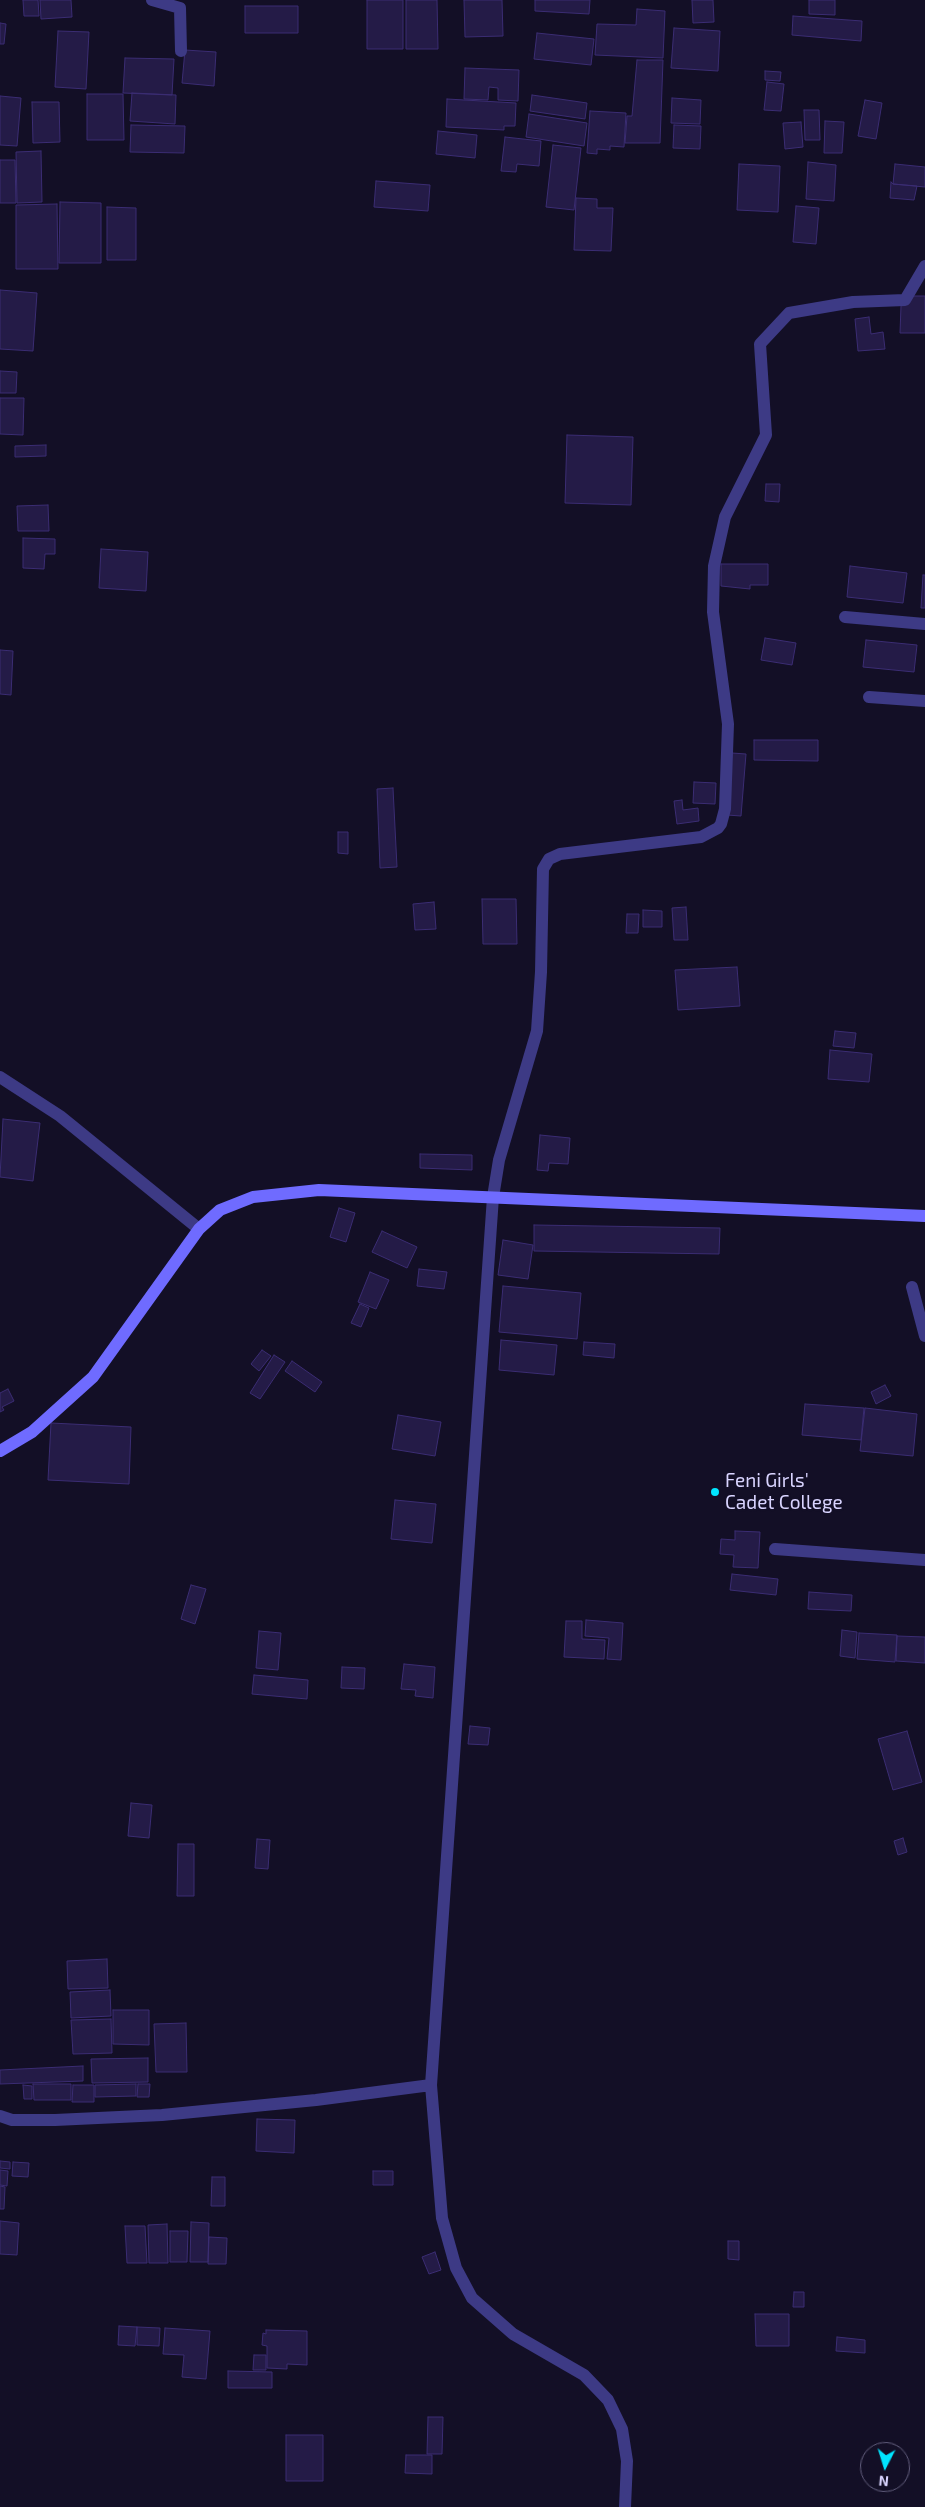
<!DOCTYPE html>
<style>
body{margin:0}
#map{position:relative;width:925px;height:2507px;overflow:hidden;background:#130f26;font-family:"Exo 2",sans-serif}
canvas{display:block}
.north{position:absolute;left:860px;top:2442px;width:50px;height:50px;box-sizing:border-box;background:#130f26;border:1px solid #625e7d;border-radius:50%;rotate:185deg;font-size:14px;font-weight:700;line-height:20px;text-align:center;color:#d9d4ff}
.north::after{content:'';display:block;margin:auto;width:18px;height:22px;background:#00e5ff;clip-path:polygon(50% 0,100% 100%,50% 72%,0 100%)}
</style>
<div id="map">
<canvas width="925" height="2507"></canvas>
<div class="north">N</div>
</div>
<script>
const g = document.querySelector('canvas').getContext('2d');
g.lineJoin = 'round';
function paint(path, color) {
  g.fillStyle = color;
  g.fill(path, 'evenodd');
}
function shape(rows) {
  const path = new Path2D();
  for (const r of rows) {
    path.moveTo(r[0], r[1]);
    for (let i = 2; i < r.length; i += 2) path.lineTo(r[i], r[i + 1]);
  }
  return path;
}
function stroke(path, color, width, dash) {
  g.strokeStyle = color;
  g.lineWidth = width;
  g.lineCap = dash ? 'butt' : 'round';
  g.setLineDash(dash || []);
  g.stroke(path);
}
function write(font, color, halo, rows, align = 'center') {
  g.font = font + ' "Exo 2",sans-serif';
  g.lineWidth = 4.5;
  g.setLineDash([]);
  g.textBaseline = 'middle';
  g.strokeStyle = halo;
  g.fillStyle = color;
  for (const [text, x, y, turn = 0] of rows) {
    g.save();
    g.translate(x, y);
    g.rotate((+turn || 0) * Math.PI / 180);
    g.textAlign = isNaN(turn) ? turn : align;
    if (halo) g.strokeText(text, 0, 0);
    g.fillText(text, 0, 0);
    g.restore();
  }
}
const building = shape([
 [23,0,38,0,39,16,24,16,23,0],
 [40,0,71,0,72,17,41,19,40,0],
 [367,0,403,0,403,49,367,49,367,0],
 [406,0,437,0,438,49,406,49,406,0],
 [464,0,502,0,503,36,465,37,464,0],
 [535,0,590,0,589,14,535,11,535,0],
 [692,0,713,0,714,22,693,23,692,0],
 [809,0,835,0,835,15,809,14,809,0],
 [245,6,298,6,298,33,245,33,245,6],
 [637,9,665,11,663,58,595,55,597,24,636,25,637,9],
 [793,16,862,21,861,41,792,35,793,16],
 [0,23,6,24,4,44,0,44,0,23],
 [674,28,720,31,718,71,671,68,674,28],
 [58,31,89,32,86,89,55,87,58,31],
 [537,33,594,39,591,65,534,59,537,33],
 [185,50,216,52,214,86,182,83,185,50],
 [125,58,174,59,172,95,123,93,125,58],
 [637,60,663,60,660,143,625,143,627,116,632,116,637,60],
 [465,68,519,70,518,101,498,100,498,88,489,87,488,100,464,99,465,68],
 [765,71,781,72,780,81,765,80,765,71],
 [767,82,784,84,781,111,764,110,767,82],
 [132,93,176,95,175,124,130,121,132,93],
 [87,94,123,94,124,140,87,140,87,94],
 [532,95,587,103,585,119,530,111,532,95],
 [0,96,21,98,17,146,0,145,0,96],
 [672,98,701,100,700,124,671,123,672,98],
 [447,99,516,103,515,126,504,126,504,130,446,127,447,99],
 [865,100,882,103,876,139,858,136,865,100],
 [32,102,59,102,60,142,33,143,32,102],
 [804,110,819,110,820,140,805,140,804,110],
 [590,111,626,113,624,147,610,146,610,150,597,149,597,154,587,153,590,111],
 [529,114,587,123,584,146,526,137,529,114],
 [825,121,844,122,842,153,824,153,825,121],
 [801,122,803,147,785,149,783,123,801,122],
 [131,125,185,126,184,153,130,152,131,125],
 [674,125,701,126,700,149,673,148,674,125],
 [438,131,477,135,475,158,436,154,438,131],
 [505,137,541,141,539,166,517,164,516,172,501,171,505,137],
 [553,145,581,148,574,210,546,207,553,145],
 [41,151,42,202,17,203,16,152,41,151],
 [0,160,15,160,16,203,0,203,0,160],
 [808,162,836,165,834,201,806,199,808,162],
 [739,164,780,166,778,212,737,210,739,164],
 [895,164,925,167,925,187,893,184,895,164],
 [376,181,430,185,428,211,374,207,376,181],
 [891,182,893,184,917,186,914,200,890,198,891,182],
 [576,198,597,199,597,208,613,208,611,251,574,250,576,198],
 [60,202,101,203,101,263,59,263,60,202],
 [57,204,58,269,16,269,16,205,57,204],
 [796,206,819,208,816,244,793,242,796,206],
 [107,207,136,208,136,260,107,260,107,207],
 [0,290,37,293,33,351,0,349,0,290],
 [911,296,925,296,925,333,900,333,901,306,911,296],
 [869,317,871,334,883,332,885,349,858,351,855,319,869,317],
 [0,371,17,372,16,393,0,393,0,371],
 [0,398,24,398,23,435,0,434,0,398],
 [567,435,633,437,631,505,565,503,567,435],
 [46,445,46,456,15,457,15,446,46,445],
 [766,484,780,484,779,502,765,501,766,484],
 [48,505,49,531,18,531,17,506,48,505],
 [23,538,55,539,55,554,45,554,44,569,23,568,23,538],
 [101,549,148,552,146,591,99,588,101,549],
 [721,564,768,564,768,585,750,585,750,589,721,586,721,564],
 [850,566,907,573,903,603,847,597,850,566],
 [923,575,925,575,925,608,921,608,923,575],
 [765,638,796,643,792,665,761,660,765,638],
 [866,640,917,645,914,672,863,667,866,640],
 [0,650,13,651,11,695,0,694,0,650],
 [754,740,818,740,818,761,754,760,754,740],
 [732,753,746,754,741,816,727,815,732,753],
 [694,782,716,783,715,804,693,803,694,782],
 [393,788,397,867,380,868,377,789,393,788],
 [682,800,683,810,698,808,699,821,677,824,674,801,682,800],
 [338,832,348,832,348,854,338,853,338,832],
 [482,899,516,899,517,944,483,944,482,899],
 [434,902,436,929,415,930,413,904,434,902],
 [686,907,688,940,674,940,672,908,686,907],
 [643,910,662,911,662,927,643,927,643,910],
 [627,914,639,914,638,933,626,933,627,914],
 [737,967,740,1006,678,1010,675,970,737,967],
 [835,1031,856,1033,854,1048,833,1046,835,1031],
 [830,1050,872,1054,869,1082,828,1079,830,1050],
 [3,1119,40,1123,33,1181,0,1177,3,1119],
 [540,1135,570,1138,568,1164,549,1163,548,1171,537,1170,540,1135],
 [420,1154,472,1155,472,1170,420,1168,420,1154],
 [339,1208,355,1213,346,1242,330,1237,339,1208],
 [534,1225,720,1228,719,1254,534,1251,534,1225],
 [382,1231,417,1247,407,1268,372,1252,382,1231],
 [503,1240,533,1245,528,1279,498,1275,503,1240],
 [419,1269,447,1272,444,1289,417,1286,419,1269],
 [370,1272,389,1280,376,1309,358,1302,370,1272],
 [503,1286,581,1293,577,1339,499,1332,503,1286],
 [360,1304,369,1308,361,1327,351,1323,360,1304],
 [501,1340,557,1345,554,1375,499,1370,501,1340],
 [584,1342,615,1344,614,1358,583,1355,584,1342],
 [262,1350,271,1356,259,1371,251,1364,262,1350],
 [274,1355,285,1362,260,1399,250,1393,274,1355],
 [292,1361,322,1382,315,1392,285,1371,292,1361],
 [885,1385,891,1396,876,1404,871,1392,885,1385],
 [8,1389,14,1401,2,1407,4,1410,0,1412,0,1393,8,1389],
 [805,1404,864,1408,861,1440,802,1435,805,1404],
 [865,1408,917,1414,913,1456,860,1451,865,1408],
 [398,1415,441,1422,435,1456,392,1449,398,1415],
 [51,1423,131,1427,129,1484,48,1480,51,1423],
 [395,1500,436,1504,432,1543,391,1539,395,1500],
 [735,1531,760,1532,758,1568,733,1567,734,1555,720,1554,721,1539,735,1540,735,1531],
 [732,1574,778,1579,776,1595,730,1590,732,1574],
 [191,1585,206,1589,195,1624,181,1619,191,1585],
 [809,1592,852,1595,851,1611,808,1609,809,1592],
 [586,1620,623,1623,621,1660,607,1659,609,1638,585,1636,586,1620],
 [566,1621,582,1621,582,1639,605,1640,604,1659,564,1657,566,1621],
 [842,1630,857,1632,855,1658,840,1656,842,1630],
 [259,1631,281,1633,278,1670,256,1668,259,1631],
 [859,1633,897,1635,895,1662,857,1659,859,1633],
 [897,1636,925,1637,925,1663,896,1661,897,1636],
 [404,1664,435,1667,433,1698,415,1696,416,1690,401,1689,404,1664],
 [342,1667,365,1668,364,1689,341,1688,342,1667],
 [254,1675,308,1680,307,1699,252,1694,254,1675],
 [470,1726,490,1728,488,1745,468,1744,470,1726],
 [907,1731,922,1782,893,1790,878,1739,907,1731],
 [131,1803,152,1805,149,1838,128,1836,131,1803],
 [903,1838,907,1852,898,1855,894,1841,903,1838],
 [257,1839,270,1840,268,1869,255,1868,257,1839],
 [178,1844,194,1844,194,1896,177,1896,178,1844],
 [107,1959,108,1988,68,1989,67,1961,107,1959],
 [110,1990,111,2016,71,2018,70,1992,110,1990],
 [113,2010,149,2010,149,2045,113,2044,113,2010],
 [111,2019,112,2053,73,2054,71,2020,111,2019],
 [186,2023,187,2072,156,2072,154,2024,186,2023],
 [148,2058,148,2082,92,2083,91,2059,148,2058],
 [83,2066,83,2081,0,2084,0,2070,83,2066],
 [33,2084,71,2084,71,2100,34,2100,33,2084],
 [136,2084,136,2096,95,2097,95,2085,136,2084],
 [138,2084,150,2084,149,2097,137,2097,138,2084],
 [23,2085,32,2086,32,2099,24,2099,23,2085],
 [73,2085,94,2085,94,2102,72,2102,73,2085],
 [257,2119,295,2120,294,2153,256,2151,257,2119],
 [0,2161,10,2162,10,2169,0,2168,0,2161],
 [13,2162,29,2163,28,2177,12,2176,13,2162],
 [0,2170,8,2171,7,2186,0,2185,0,2170],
 [373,2171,393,2171,393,2185,373,2185,373,2171],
 [212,2177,225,2177,225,2206,211,2206,212,2177],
 [0,2186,5,2187,4,2209,0,2209,0,2186],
 [0,2221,19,2223,17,2255,0,2254,0,2221],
 [191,2222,209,2223,208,2262,190,2262,191,2222],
 [167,2224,168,2263,149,2263,148,2225,167,2224],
 [125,2226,145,2226,147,2263,127,2263,125,2226],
 [170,2231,188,2231,187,2262,170,2262,170,2231],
 [209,2237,227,2238,226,2264,208,2264,209,2237],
 [728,2241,739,2241,739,2260,728,2259,728,2241],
 [435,2252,441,2270,429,2274,422,2257,435,2252],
 [794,2292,804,2292,804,2307,793,2307,794,2292],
 [755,2314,789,2314,789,2346,756,2346,755,2314],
 [119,2326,137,2327,135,2346,118,2345,119,2326],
 [137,2327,160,2328,159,2346,137,2345,137,2327],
 [165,2328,210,2331,206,2379,182,2377,184,2355,163,2354,165,2328],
 [266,2330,307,2331,307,2365,287,2364,287,2369,267,2368,267,2346,262,2345,263,2333,266,2334,266,2330],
 [837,2337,865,2340,865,2353,836,2351,837,2337],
 [254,2355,266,2355,266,2370,253,2370,254,2355],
 [228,2371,272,2372,272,2388,228,2388,228,2371],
 [428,2417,443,2417,442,2454,427,2454,428,2417],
 [286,2435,323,2435,323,2481,286,2481,286,2435],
 [406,2455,432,2455,432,2474,405,2473,406,2455]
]);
const minor = shape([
 [152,0,180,8,181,51],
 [845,617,925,624],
 [869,697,925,701],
 [0,1077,60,1116,199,1229],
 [912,1287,925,1336],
 [775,1549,925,1560],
 [0,2116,12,2120,55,2120,162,2115,316,2100,431,2085],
 [625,2507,627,2461,622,2429,608,2400,584,2375,513,2334,472,2298,456,2268,442,2218,431,2085,493,1197,499,1160,537,1031,541,972,543,869,549,859,560,854,701,837,718,828,721,824,725,809,728,724,713,612,714,566,725,517,766,435,760,344,789,313,853,302,905,300,925,266]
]);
const secondary = shape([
 [0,1451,32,1432,93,1377,199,1229,220,1210,253,1197,319,1190,925,1216]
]);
const markers = [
 [715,1492,5,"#00e5ff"]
];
const poiNames = [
 ["Feni Girls'",725,1481],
 ["Cadet College",725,1503]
];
paint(building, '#241b47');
stroke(building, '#3b2d73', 1);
stroke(minor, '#3d3a85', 12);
stroke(secondary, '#6f6bff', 12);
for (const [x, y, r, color] of markers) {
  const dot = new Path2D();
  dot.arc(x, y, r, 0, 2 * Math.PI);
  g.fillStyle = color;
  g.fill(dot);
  stroke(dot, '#130f26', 2);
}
write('19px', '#d9d4ff', '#130f26', poiNames, 'left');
</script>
